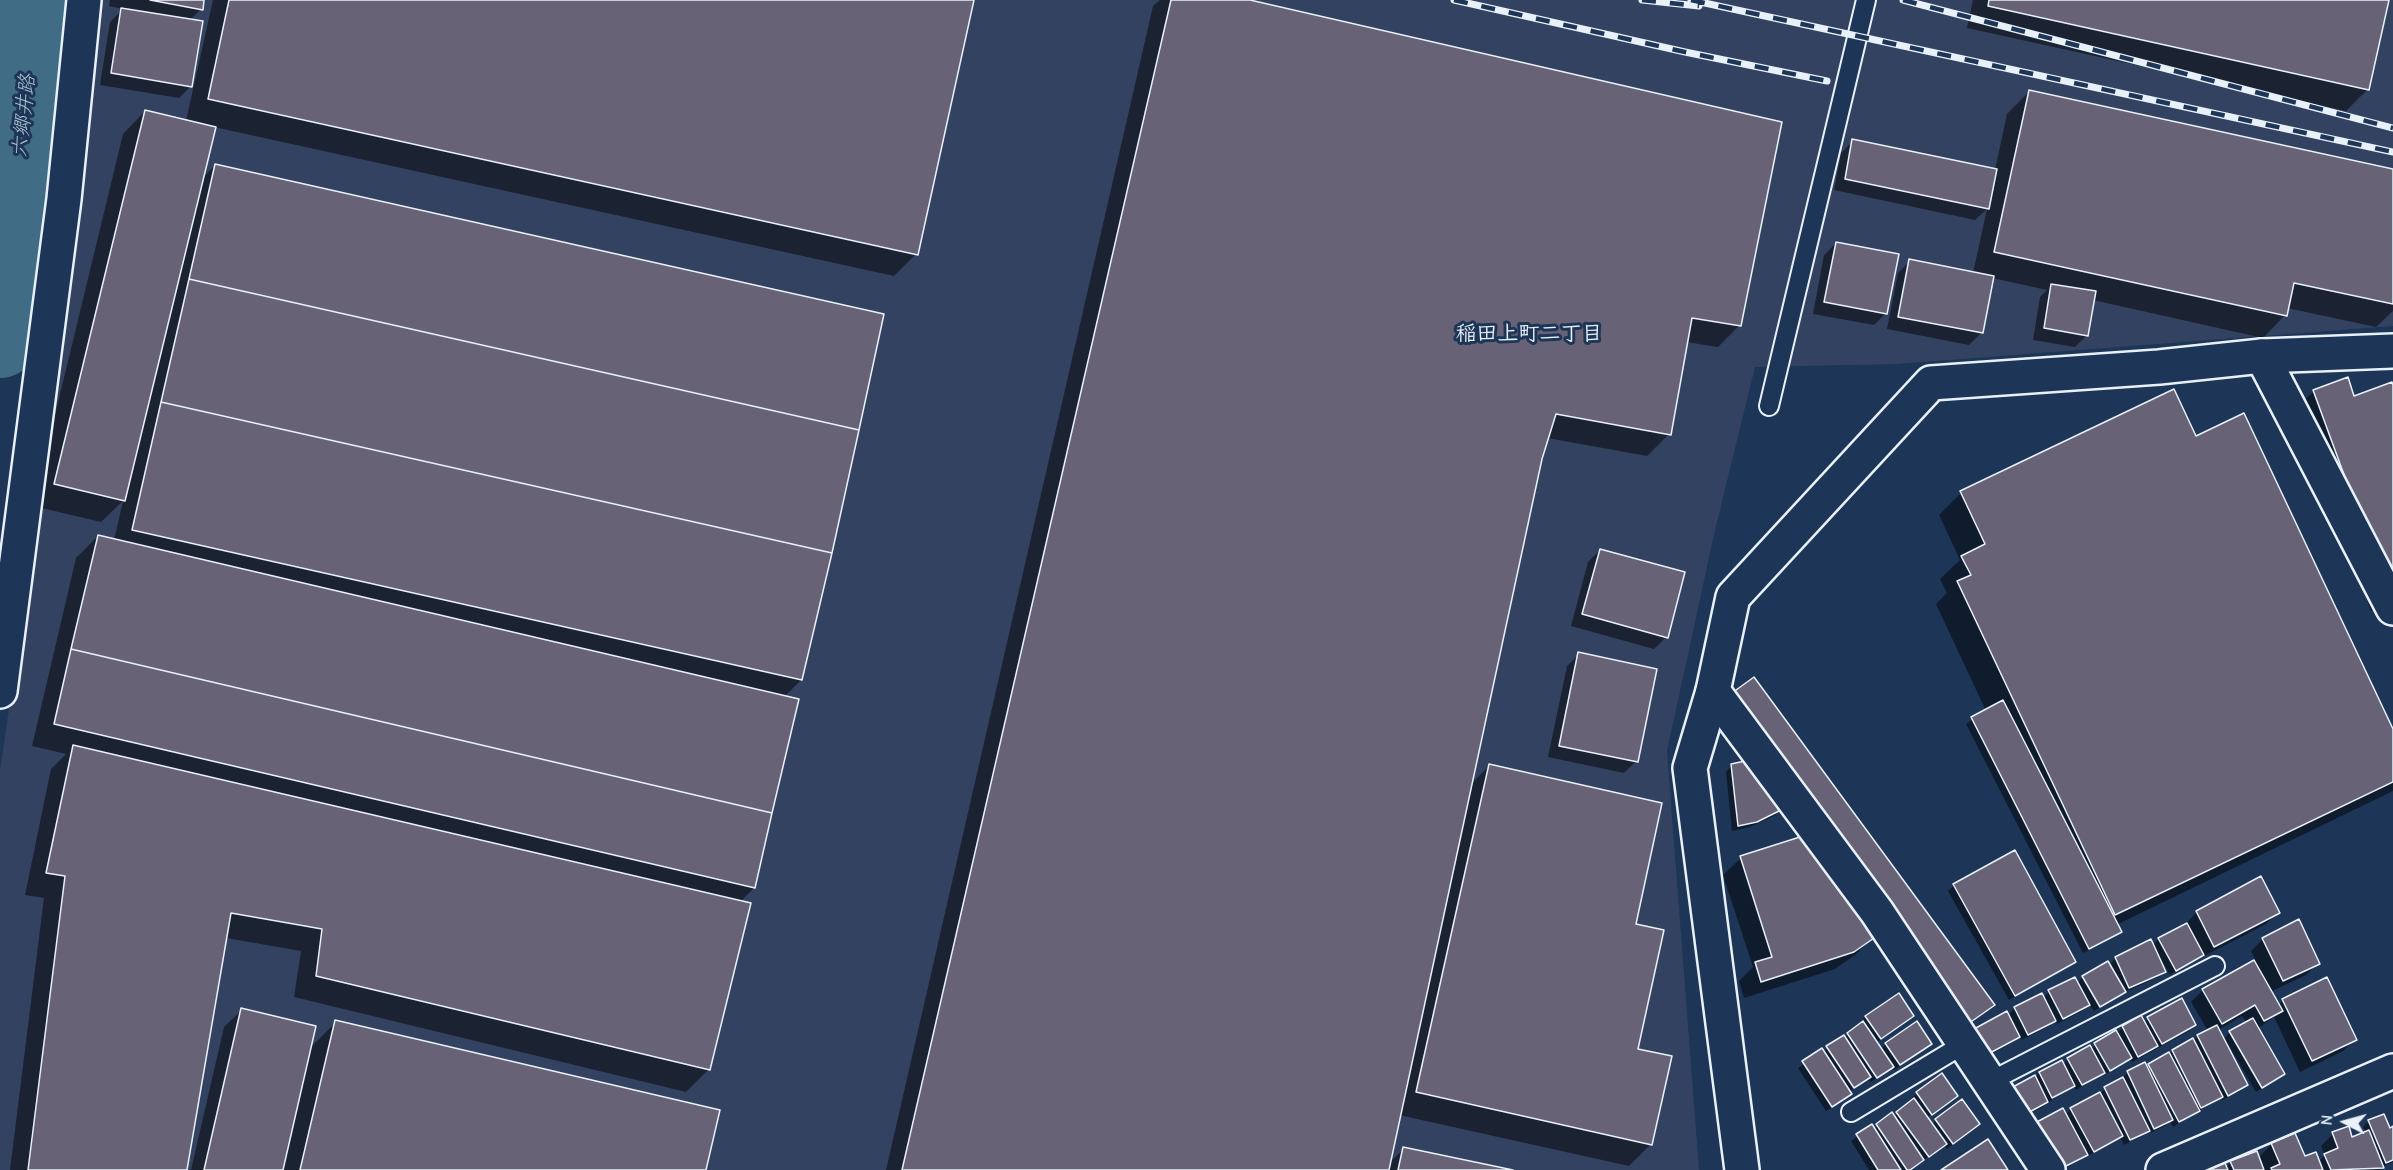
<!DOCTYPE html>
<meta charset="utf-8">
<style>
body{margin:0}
#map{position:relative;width:2393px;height:1170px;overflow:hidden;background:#1d3557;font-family:"Comic Neue",sans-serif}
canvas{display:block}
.north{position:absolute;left:2315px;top:1092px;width:60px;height:60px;-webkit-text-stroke:4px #1d3557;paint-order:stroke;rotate:276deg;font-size:16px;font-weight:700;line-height:24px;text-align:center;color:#e8f1f8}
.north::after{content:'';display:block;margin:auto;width:21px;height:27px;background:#e8f1f8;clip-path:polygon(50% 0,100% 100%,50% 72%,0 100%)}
</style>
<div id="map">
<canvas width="2393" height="1170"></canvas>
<div class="north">N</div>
</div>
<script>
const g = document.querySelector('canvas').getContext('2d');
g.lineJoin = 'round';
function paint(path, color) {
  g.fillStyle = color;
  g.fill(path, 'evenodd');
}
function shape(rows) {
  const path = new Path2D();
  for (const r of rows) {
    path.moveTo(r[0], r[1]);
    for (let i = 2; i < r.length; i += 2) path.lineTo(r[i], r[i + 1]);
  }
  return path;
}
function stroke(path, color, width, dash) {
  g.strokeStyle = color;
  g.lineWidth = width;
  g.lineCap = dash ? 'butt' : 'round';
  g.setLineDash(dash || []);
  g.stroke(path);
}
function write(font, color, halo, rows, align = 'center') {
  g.font = font + ' "Comic Neue","Klee One",sans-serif';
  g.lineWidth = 6;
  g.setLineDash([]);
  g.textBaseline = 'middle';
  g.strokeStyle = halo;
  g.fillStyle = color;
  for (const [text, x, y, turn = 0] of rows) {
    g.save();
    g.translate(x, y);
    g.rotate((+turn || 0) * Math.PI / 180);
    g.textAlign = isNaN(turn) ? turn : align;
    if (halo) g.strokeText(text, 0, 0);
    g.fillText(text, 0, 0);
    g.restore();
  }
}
const built = shape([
 [100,0,2393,0,2393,326,1896,364,1755,367,1715,530,1667,751,1699,1170,0,1170,0,771,81,211]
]);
const shadow = shape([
 [110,0,203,0,201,9,190,20,191,86,179,98,100,85,110,22,123,9,109,6],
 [213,0,972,0,916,254,894,276,214,127,202,179,215,165,801,680,784,697,797,700,754,888,740,902,750,904,708,1070,686,1092,294,997,301,951,226,938,186,1170,10,1170,44,898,25,895,51,769,66,754,32,746,76,558,98,536,114,540,123,501,101,522,33,506,123,134,145,111,186,121],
 [1160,0,1244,0,1740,325,1718,347,1686,342,1669,434,1647,456,1547,438,1541,459,1470,785,1489,766,1634,925,1636,1051,1651,1144,1629,1166,1399,1115,1388,1164,1404,1149,1505,1170,886,1170,1153,6],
 [1973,0,2388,0,2368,89,2346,111,1967,28],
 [2029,92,2393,171,2393,311,2376,327,2287,308,2285,315,2263,338,2093,300,2087,335,2075,347,2033,340,2040,297,2047,290,1992,278,1981,333,1969,345,1887,329,1898,273,1910,261,1973,273,1987,209,1975,220,1834,190,1841,153,1853,141,1995,170,2007,114],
 [1836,243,1886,313,1874,325,1813,314,1824,255],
 [2393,389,2393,603,2371,611,2296,409,2314,391,2353,398],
 [2195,438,2393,733,2393,791,2116,925,2120,931,2114,937,2083,953,1966,724,1986,711,1936,604,1947,593,1940,579,1960,560,1939,515,1961,493],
 [1600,550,1666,637,1654,649,1571,626,1588,562],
 [1579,654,1636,761,1624,773,1548,757,1567,666],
 [1731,766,1779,810,1774,816,1750,827,1732,831,1726,772],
 [1741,858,1872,938,1855,955,1835,969,1744,998,1739,981,1753,967,1723,875],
 [1954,885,2074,961,2068,967,2009,1000,1948,891],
 [2197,912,2278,912,2266,924,2202,957,2201,956,2170,975,2162,961,2160,962,2164,971,2158,977,2123,993,2094,1011,2089,1004,2082,1011,2057,1024,2055,1020,2049,1026,2022,1040,2020,1035,2013,1042,1982,1059,2007,1016,2015,1008,2043,998,2049,992,2077,983,2083,977,2109,965,2116,958,2152,946,2159,939,2185,925],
 [2263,939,2318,963,2306,975,2270,992,2278,1006,2283,1000,2355,1039,2343,1051,2300,1072,2274,1017,2257,1029,2283,1074,2278,1079,2256,1092,2228,1044,2226,1045,2246,1085,2240,1091,2222,1100,2221,1097,2173,1127,2170,1121,2165,1126,2148,1134,2147,1131,2124,1145,2120,1137,2088,1156,2086,1154,2080,1160,2062,1170,2065,1115,2071,1109,2099,1094,2128,1073,2146,1067,2208,1031,2191,1002,2203,990,2256,961,2251,951],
 [2242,1016,2247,1023,2230,1032,2223,1040,2218,1030],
 [2181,1000,2195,1025,2189,1031,2132,1062,2130,1058,2124,1063,2104,1075,2103,1073,2076,1090,2073,1085,2041,1108,2018,1119,2034,1078,2040,1073,2063,1065,2068,1059,2090,1049,2141,1017,2143,1023],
 [242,1010,310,1048,336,1022,704,1170,191,1170,224,1027],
 [1913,1016,1876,1043,1881,1050,1886,1044,1930,1044,1894,1070,1892,1066,1871,1082,1868,1078,1849,1092,1850,1093,1845,1099,1826,1111,1798,1068,1844,1038,1866,1017],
 [1942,1075,1952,1099,1925,1119,1931,1125,1962,1101,1972,1130,1947,1149,1944,1145,1910,1170,1869,1170,1851,1141,1871,1126,1873,1129,1893,1117,1913,1101,1911,1099,1917,1093],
 [2383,1116,2389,1130,2393,1128,2393,1162,2382,1167,2380,1170,2211,1170,2226,1168,2231,1162,2258,1158,2272,1144,2318,1162,2325,1155,2321,1146,2333,1134,2352,1139,2366,1133,2363,1127,2369,1121]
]);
const river = shape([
 [0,340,17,204,36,0]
]);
const building = shape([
 [150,0,204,0,203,10,150,0],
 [229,0,974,0,918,255,208,99,229,0],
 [1171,0,1250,0,1782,122,1741,326,1692,318,1671,435,1556,414,1542,459,1389,1170,902,1170,1171,0],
 [1989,0,2389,0,2369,90,1988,6,1989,0],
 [121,8,203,21,192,87,111,73,121,8],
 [2029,90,2393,169,2393,304,2294,283,2287,316,1994,252,2029,90],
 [145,110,216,127,125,501,54,484,145,110],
 [1852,139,1997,169,1989,209,1845,179,1852,139],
 [215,164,884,314,859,430,189,279,215,164],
 [1836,242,1899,254,1887,314,1824,302,1836,242],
 [1909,259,1994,276,1983,333,1898,317,1909,259],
 [189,279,859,430,832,553,161,402,189,279],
 [2051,284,2096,291,2088,336,2044,328,2051,284],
 [2348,377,2354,396,2392,382,2393,385,2393,593,2388,595,2313,390,2348,377],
 [2174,389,2196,436,2244,413,2393,729,2393,782,2115,915,1957,581,1971,575,1961,556,1985,544,1960,491,2174,389],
 [161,402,832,553,802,680,132,530,161,402],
 [98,535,799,699,772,813,71,649,98,535],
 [1600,549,1685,572,1668,638,1582,614,1600,549],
 [71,649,772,813,755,888,54,724,71,649],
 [1578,652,1657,669,1638,762,1559,746,1578,652],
 [1754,677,1995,1005,1965,1026,1725,698,1754,677],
 [2003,700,2122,932,2089,949,1971,717,2003,700],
 [73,745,751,903,710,1070,316,976,322,929,231,913,187,1170,28,1170,65,876,46,873,73,745],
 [1745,761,1781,810,1757,822,1738,826,1731,764,1745,761],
 [1489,764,1662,803,1636,924,1664,930,1638,1049,1672,1056,1652,1145,1416,1092,1489,764],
 [1803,836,1874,938,1854,952,1761,982,1755,962,1772,957,1740,856,1803,836],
 [2015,850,2076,962,2015,996,1953,884,2015,850],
 [2261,876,2280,913,2214,947,2196,911,2261,876],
 [2299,919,2320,964,2283,981,2262,938,2299,919],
 [2187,923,2204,955,2176,971,2158,938,2187,923],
 [2151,939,2166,972,2129,988,2115,957,2151,939],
 [2254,960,2283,1011,2264,1021,2255,1005,2222,1024,2202,989,2254,960],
 [2108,961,2126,992,2100,1007,2082,976,2108,961],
 [2075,977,2090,1005,2063,1019,2048,990,2075,977],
 [2327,977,2357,1040,2312,1061,2282,999,2327,977],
 [1899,993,1914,1016,1881,1039,1865,1016,1899,993],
 [2042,993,2056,1021,2028,1035,2014,1007,2042,993],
 [2182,998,2196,1025,2162,1044,2147,1017,2182,998],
 [241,1008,316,1026,283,1170,204,1170,241,1008],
 [2007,1011,2020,1037,1988,1054,1974,1029,2007,1011],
 [2141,1015,2158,1046,2138,1057,2122,1026,2141,1015],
 [2253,1018,2285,1074,2262,1088,2229,1031,2253,1018],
 [335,1020,720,1110,706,1170,300,1170,335,1020],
 [1863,1021,1894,1067,1877,1078,1847,1033,1863,1021],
 [1917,1021,1932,1044,1900,1065,1885,1043,1917,1021],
 [2217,1025,2248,1085,2228,1096,2197,1035,2217,1025],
 [2116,1030,2132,1058,2110,1071,2094,1043,2116,1030],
 [1844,1035,1871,1077,1854,1088,1826,1046,1844,1035],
 [2193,1038,2223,1097,2201,1108,2172,1050,2193,1038],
 [2090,1045,2105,1073,2082,1085,2067,1058,2090,1045],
 [1822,1048,1852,1094,1832,1107,1802,1061,1822,1048],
 [2169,1052,2200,1111,2179,1122,2148,1064,2169,1052],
 [2062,1060,2075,1086,2052,1098,2039,1072,2062,1060],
 [2145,1062,2173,1120,2154,1129,2127,1071,2145,1062],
 [1942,1073,1958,1096,1932,1115,1916,1092,1942,1073],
 [2035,1075,2048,1102,2024,1115,2011,1088,2035,1075],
 [2123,1077,2150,1131,2130,1140,2104,1087,2123,1077],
 [2100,1092,2123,1136,2094,1152,2070,1108,2100,1092],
 [1914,1098,1947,1144,1929,1157,1896,1112,1914,1098],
 [1962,1099,1980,1124,1953,1144,1935,1119,1962,1099],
 [2063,1108,2088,1155,2060,1169,2035,1123,2063,1108],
 [1892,1112,1924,1160,1910,1170,1907,1170,1876,1124,1892,1112],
 [2384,1114,2390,1128,2393,1126,2393,1160,2386,1163,2368,1120,2384,1114],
 [1872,1124,1901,1170,1878,1170,1856,1134,1872,1124],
 [2349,1126,2352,1137,2369,1130,2384,1168,2331,1170,2324,1154,2338,1148,2332,1132,2349,1126],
 [2295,1133,2305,1156,2316,1152,2323,1170,2272,1170,2271,1168,2280,1164,2271,1143,2295,1133],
 [1988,1139,2008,1170,1941,1170,1988,1139],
 [1403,1147,1513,1170,1398,1170,1403,1147],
 [2257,1151,2264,1170,2234,1170,2230,1161,2257,1151],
 [2225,1163,2228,1170,2207,1170,2225,1163]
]);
const lane = shape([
 [1769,406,1866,0],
 [1989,1082,2215,966],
 [1851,1112,1964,1044]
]);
const street = shape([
 [2262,356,2393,608],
 [0,691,64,199,84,0],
 [1713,691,1877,912,2048,1170],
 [2163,1170,2393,1071]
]);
const secondary = shape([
 [1742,1170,1690,768,1713,691,1733,597,1931,383,2159,367,2262,356,2393,351]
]);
const rail = shape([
 [1454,0,1685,52,1827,81],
 [1642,0,1699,6],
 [1691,0,2393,152],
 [1903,0,2393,128]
]);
const waterNames = [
 ["六郷井路",24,116,-84]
];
const neighbourhoodNames = [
 ["稲田上町二丁目",1529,334]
];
paint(built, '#334260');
paint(shadow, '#0007');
stroke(river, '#406c86', 76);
paint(building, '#676276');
stroke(building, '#e8f1f8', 1.5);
stroke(lane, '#e8f1f8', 22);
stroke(street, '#e8f1f8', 38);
stroke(secondary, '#e8f1f8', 38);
stroke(lane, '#1d3557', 18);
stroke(street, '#1d3557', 33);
stroke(secondary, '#1d3557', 33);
stroke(rail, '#e8f1f8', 7);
stroke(rail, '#1d3557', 4.5, [14]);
write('italic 21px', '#adc2d0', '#1d3557', waterNames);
write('bold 21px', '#e8f1f8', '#1d3557', neighbourhoodNames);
</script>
